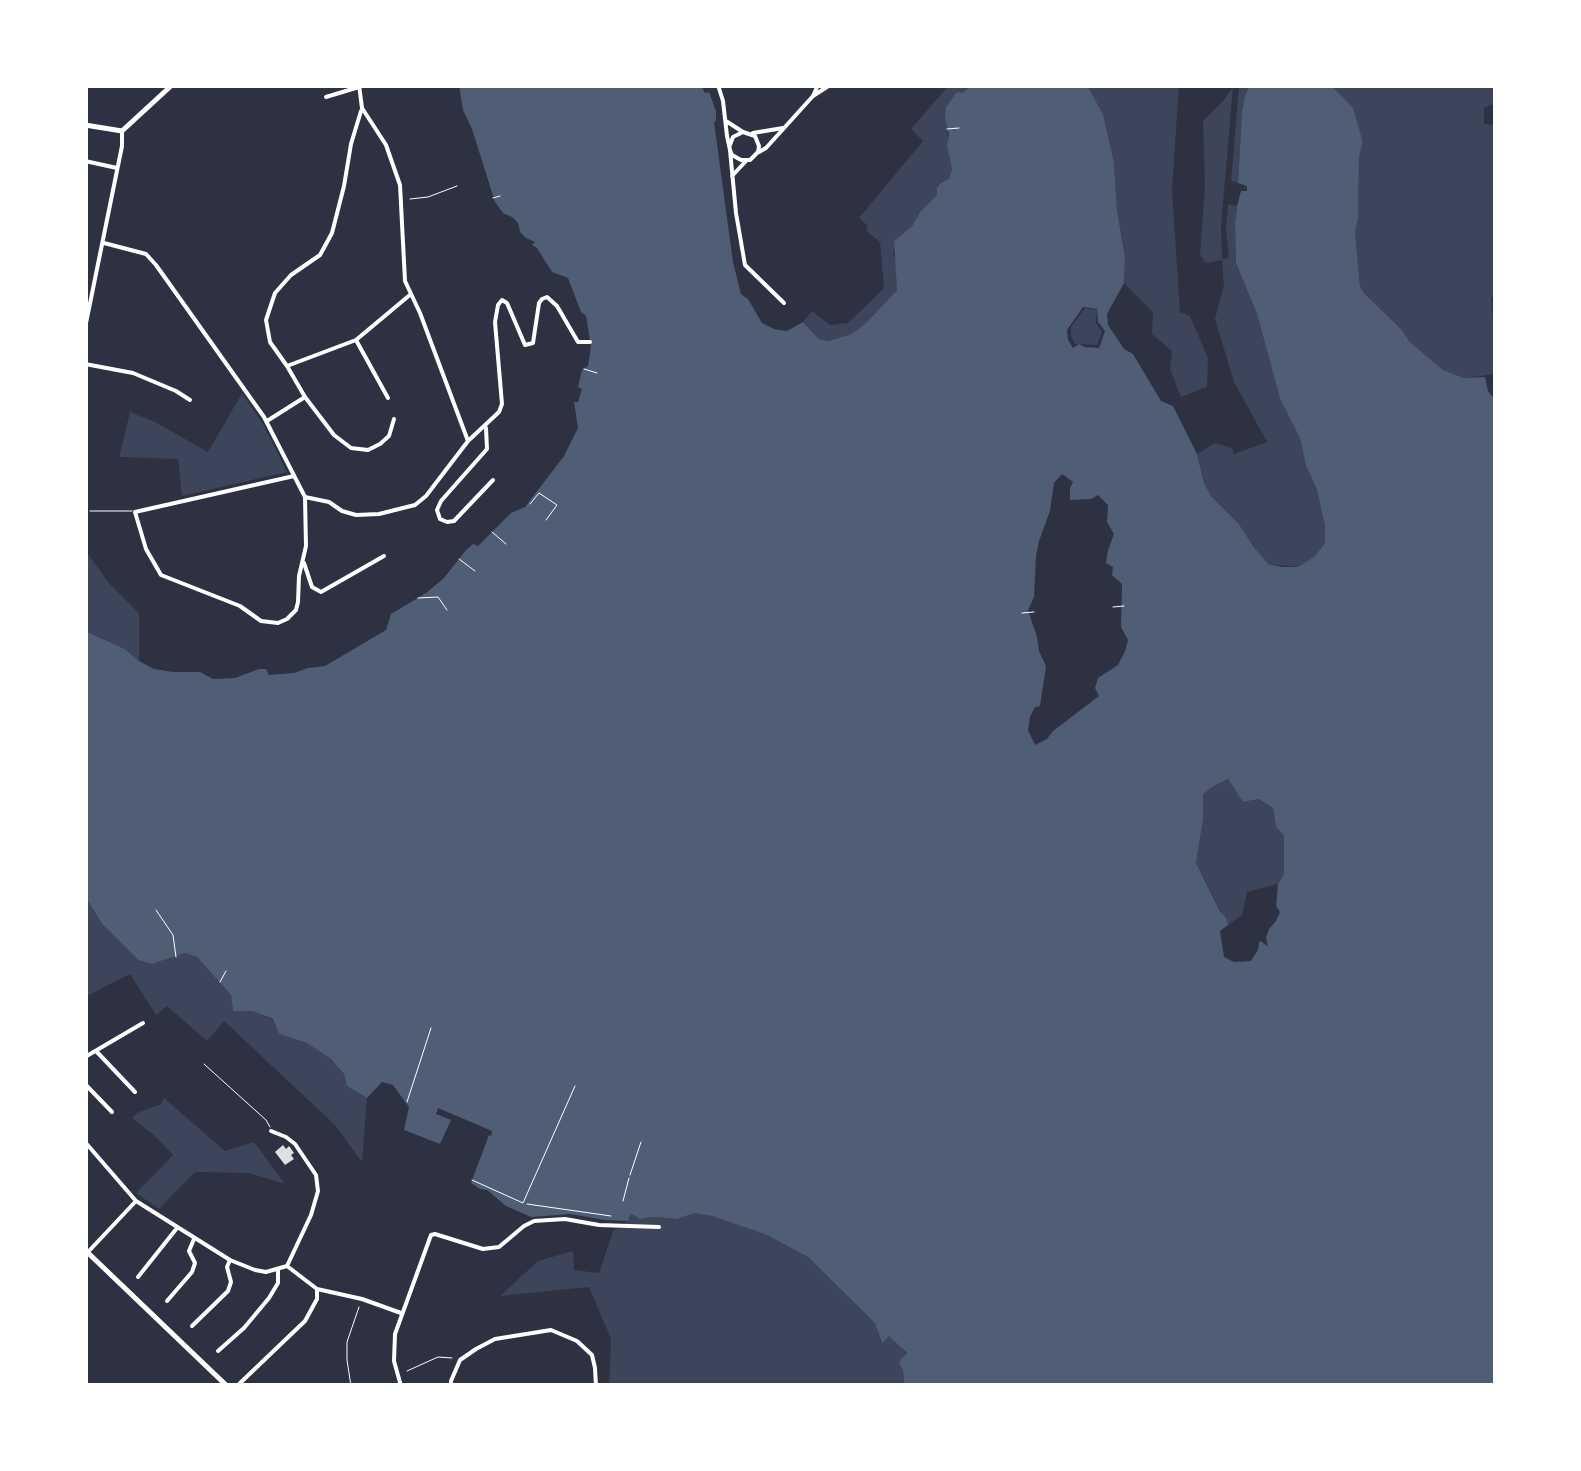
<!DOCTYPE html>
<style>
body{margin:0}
#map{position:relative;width:1581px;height:1471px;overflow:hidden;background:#2d3142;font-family:"Roboto Serif",serif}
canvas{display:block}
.frame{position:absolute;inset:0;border:88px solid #fff;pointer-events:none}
</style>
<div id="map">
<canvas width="1581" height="1471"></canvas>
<div class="frame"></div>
</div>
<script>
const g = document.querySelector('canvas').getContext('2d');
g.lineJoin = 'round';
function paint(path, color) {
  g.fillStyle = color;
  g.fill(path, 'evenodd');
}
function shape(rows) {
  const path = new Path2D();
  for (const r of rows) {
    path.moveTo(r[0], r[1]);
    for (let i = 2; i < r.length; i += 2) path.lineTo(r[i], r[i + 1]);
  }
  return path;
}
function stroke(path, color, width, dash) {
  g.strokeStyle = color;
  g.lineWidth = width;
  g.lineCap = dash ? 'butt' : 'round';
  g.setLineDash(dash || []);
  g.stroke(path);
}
const green = shape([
 [949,85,981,85,947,129,952,170,949,179,941,183,937,195,920,212,912,226,897,238,893,253,896,261,897,290,865,324,851,334,829,341,819,339,803,322,812,311,830,325,848,323,884,288,880,242,866,231,868,226,859,218,923,141,911,129],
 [1087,85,1179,85,1172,190,1180,312,1190,316,1208,358,1207,387,1181,397,1170,369,1172,351,1152,334,1153,312,1124,283,1125,256,1117,210,1114,162,1103,114],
 [1239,85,1250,85,1245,95,1242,111,1238,183,1231,181],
 [1331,85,1496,85,1493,104,1484,108,1484,124,1496,125,1496,291,1491,299,1496,346,1496,374,1464,378,1443,370,1410,342,1402,330,1364,293,1360,286,1355,231,1358,219,1359,157,1363,142,1352,108],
 [1233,87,1221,227,1222,259,1229,258,1226,229,1228,204,1237,206,1235,224,1236,263,1257,314,1280,399,1300,438,1306,466,1317,490,1325,526,1325,543,1315,556,1298,567,1268,564,1262,558,1239,524,1211,496,1204,483,1197,454,1215,443,1232,448,1234,454,1267,442,1234,382,1215,319,1224,285,1222,260,1206,263,1200,255,1205,186,1203,121,1223,101],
 [1085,308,1097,310,1096,323,1102,332,1097,345,1075,344,1071,336,1071,327],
 [242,393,264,426,287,472,182,496,178,459,119,457,130,412,155,422,208,452],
 [85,550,109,583,139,613,139,661,125,649,85,631],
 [1228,779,1243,802,1259,799,1273,808,1276,827,1284,834,1285,848,1284,874,1278,884,1247,892,1242,915,1228,925,1196,863,1203,820,1203,794,1214,786],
 [85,896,102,924,138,960,152,964,185,953,197,957,231,995,233,1010,252,1011,273,1020,279,1034,307,1043,331,1059,344,1074,347,1086,367,1098,362,1162,335,1125,224,1021,207,1041,167,1006,156,1015,130,974,85,997],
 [164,1098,225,1151,254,1142,285,1184,248,1173,195,1172,159,1209,136,1193,173,1155,154,1135,132,1118,137,1113,161,1104],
 [695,1213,712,1216,767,1235,808,1257,876,1323,881,1342,889,1335,907,1354,903,1370,904,1386,609,1386,611,1339,589,1287,500,1296,538,1261,573,1251,574,1270,599,1273,613,1231,628,1221,631,1214,640,1219,653,1217,677,1219]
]);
const water = shape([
 [459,85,701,85,705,93,709,92,716,111,716,121,714,122,733,262,741,294,748,299,762,323,774,329,787,331,803,322,819,339,829,341,851,334,865,324,897,290,894,241,912,226,920,212,937,195,937,188,941,183,949,179,952,169,947,145,949,135,945,118,946,107,957,92,963,93,971,86,981,85,1087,85,1103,114,1114,162,1117,210,1125,257,1124,283,1107,314,1108,325,1124,349,1133,354,1161,401,1173,406,1197,454,1204,483,1211,496,1239,524,1254,547,1268,564,1283,567,1298,567,1315,556,1325,543,1325,526,1317,490,1306,466,1300,438,1280,399,1257,314,1236,263,1235,224,1237,206,1241,191,1247,191,1247,186,1238,183,1242,111,1245,95,1250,85,1331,85,1353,108,1363,142,1359,157,1358,219,1355,231,1360,286,1364,293,1402,330,1410,342,1443,370,1464,378,1485,377,1488,391,1496,401,1496,1386,904,1386,903,1370,899,1362,907,1353,889,1336,882,1343,875,1323,808,1257,767,1235,712,1216,695,1213,677,1219,653,1217,640,1219,631,1214,628,1221,605,1220,570,1214,531,1217,506,1206,487,1190,480,1189,471,1183,489,1135,491,1136,492,1131,438,1108,436,1114,451,1120,440,1144,404,1130,409,1107,393,1085,382,1082,367,1098,347,1086,344,1074,331,1059,307,1043,279,1034,273,1019,252,1011,233,1011,231,995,197,957,185,953,152,964,138,960,102,924,85,896,85,631,125,649,139,661,154,669,173,672,200,672,213,679,235,678,259,669,266,669,269,675,294,673,308,668,325,666,386,630,391,614,426,593,444,578,466,550,473,544,478,546,511,513,525,507,564,456,578,428,574,402,578,402,582,389,578,387,582,370,588,366,591,346,586,316,581,312,568,278,552,272,537,248,532,245,535,242,526,238,520,232,518,223,512,217,503,213,495,202,472,129,463,110],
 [1083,307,1097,309,1098,322,1105,331,1099,348,1085,347,1079,344,1073,348,1068,340,1067,330],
 [1062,474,1073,482,1070,488,1070,500,1091,499,1098,495,1108,505,1107,522,1114,534,1108,550,1106,563,1113,567,1112,575,1122,584,1121,627,1128,640,1125,651,1118,665,1098,678,1095,688,1099,696,1053,731,1047,739,1035,745,1028,730,1030,717,1035,707,1040,706,1046,666,1039,651,1037,637,1028,610,1034,597,1036,556,1039,541,1050,511,1054,483],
 [1228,779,1243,802,1259,799,1273,808,1276,827,1284,835,1284,874,1278,884,1277,897,1276,906,1280,912,1276,921,1269,929,1266,938,1268,947,1261,941,1259,942,1258,950,1251,961,1234,962,1224,957,1220,931,1228,925,1226,918,1220,911,1196,863,1203,820,1203,794,1214,786]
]);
const building = shape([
 [283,1145,286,1149,289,1146,294,1153,291,1155,294,1159,285,1165,275,1152]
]);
const path = shape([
 [947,129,959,128],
 [493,198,500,196],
 [410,199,428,197,457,186],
 [584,369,597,373],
 [530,504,539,493,557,505,546,520],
 [492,532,506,544],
 [459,559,475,571],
 [418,598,438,597,447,610],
 [1113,607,1124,606],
 [1022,613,1034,612],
 [156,910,173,935,176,957],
 [220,982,226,971],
 [407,1102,431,1028],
 [630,1175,641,1142],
 [472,1180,523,1203,575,1086],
 [623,1201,629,1178],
 [527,1204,611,1216],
 [407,1371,438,1357,452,1358],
 [351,1386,347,1360,347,1342,359,1307]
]);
const service = shape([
 [90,511,132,511],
 [204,1064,266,1120,270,1127]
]);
const minor = shape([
 [718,85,723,101,727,136,730,150,732,155,741,160,750,160,758,152,759,146,755,136,743,132,733,137,730,145],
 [813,96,830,85],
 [326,97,359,87],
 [361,111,351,144,344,186,332,233,320,255,291,275,275,293,266,320,270,342,287,366,305,397,334,435,351,448,368,450,380,444,389,436,394,419],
 [726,121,743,132],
 [753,133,783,128],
 [730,150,736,213,745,265,784,303],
 [759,152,766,148,813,96,818,85],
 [85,161,117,168],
 [732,176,746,161],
 [104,243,146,254,156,265,264,417,305,497,329,502,342,511,356,515,379,514,415,505,426,496,468,441,420,313,405,281,400,185,386,145,362,108,359,85],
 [85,328,122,146,122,132],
 [356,340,388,398],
 [85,364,133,373,176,391,190,400],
 [287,366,356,340,411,294],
 [267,421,305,397],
 [486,428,487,449,441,501,437,510,440,519,447,522,454,521,493,480],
 [468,441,499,412,502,404,495,322,498,305,502,300,507,303,525,345,533,343,539,303,542,299,547,297,557,306,578,342,590,342],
 [294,476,135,512,146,549,161,575,240,606,261,621,278,623,287,619,296,610,298,602,299,576,306,546,305,498],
 [304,563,312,587,321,592,384,556],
 [96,1051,135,1092],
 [85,1057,143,1023],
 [85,1084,112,1112],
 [271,1131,286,1137,295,1144,316,1175,318,1191,311,1215,287,1266],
 [85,1142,136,1201,230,1260,255,1270,266,1272,287,1266,317,1289,362,1299,401,1313],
 [88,1252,136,1201],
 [138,1277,177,1228],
 [167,1301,192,1272,195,1263,189,1251,194,1239],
 [192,1326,228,1291,231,1282,227,1267,230,1260],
 [218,1351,244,1328,269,1298,278,1283,278,1270],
 [237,1386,305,1321,317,1299,317,1289],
 [401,1386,394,1361,395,1334,431,1235,435,1234,483,1249,499,1247,524,1226,534,1221,565,1219,599,1225,659,1227],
 [451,1386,451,1381,460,1360,476,1349,495,1339,551,1330,577,1341,592,1355,595,1368,596,1386]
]);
const tertiary = shape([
 [85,125,122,131,172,85],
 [85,1250,227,1386]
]);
paint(green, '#3c4559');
paint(water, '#4f5d75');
paint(building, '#e0e0e3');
stroke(path, '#fff', 1);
stroke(service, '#fff', 1);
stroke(minor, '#fff', 4);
stroke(tertiary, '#fff', 5);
</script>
